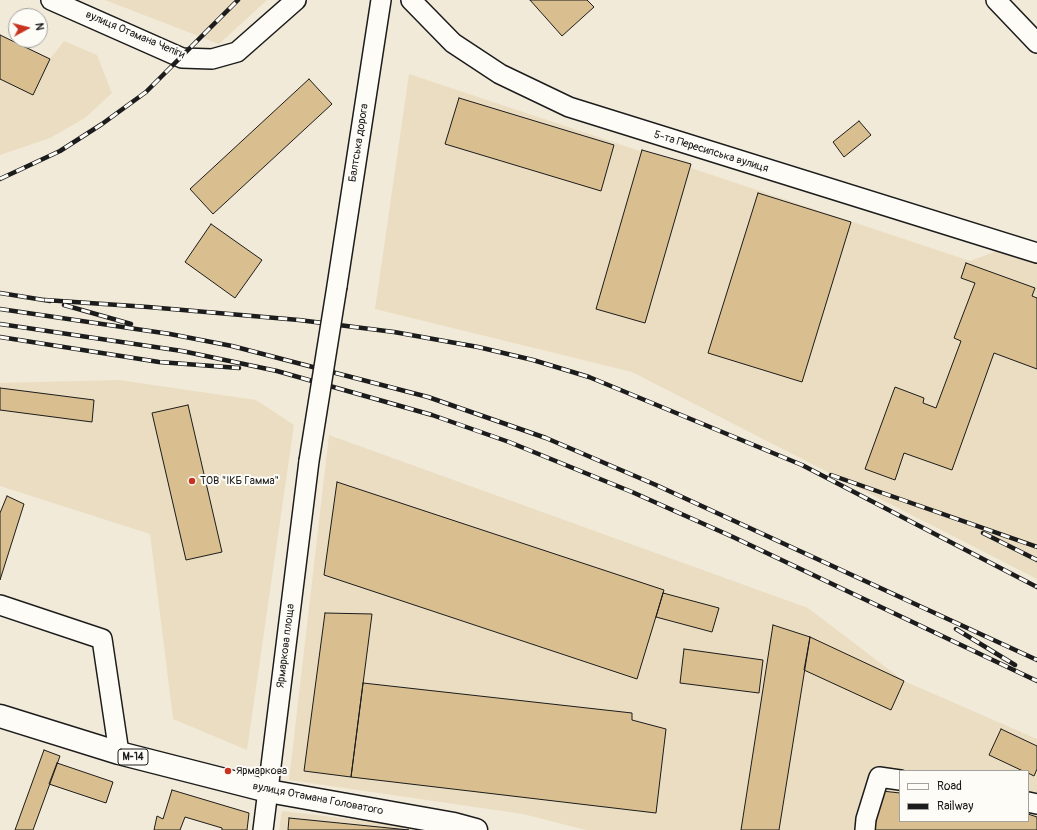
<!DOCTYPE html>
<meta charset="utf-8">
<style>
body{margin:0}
#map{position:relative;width:1037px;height:830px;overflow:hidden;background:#f2ead8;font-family:Pangolin,sans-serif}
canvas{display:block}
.legend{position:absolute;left:899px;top:770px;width:130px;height:52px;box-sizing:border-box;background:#fdfcf7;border:1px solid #a3a29f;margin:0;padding:5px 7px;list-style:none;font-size:12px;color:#1c1c1c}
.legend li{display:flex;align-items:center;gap:8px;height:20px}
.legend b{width:20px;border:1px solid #a3a29f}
.north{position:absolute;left:8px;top:8px;width:40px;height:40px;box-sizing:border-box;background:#fdfcf7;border:1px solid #a3a29f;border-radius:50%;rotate:83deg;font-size:11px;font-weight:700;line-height:16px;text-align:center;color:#1c1c1c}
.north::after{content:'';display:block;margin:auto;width:14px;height:18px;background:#c8321e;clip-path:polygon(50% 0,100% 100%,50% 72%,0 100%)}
</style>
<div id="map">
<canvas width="1037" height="830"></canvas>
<ul class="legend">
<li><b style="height:5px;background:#fdfcf7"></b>Road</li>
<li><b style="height:5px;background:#1c1c1c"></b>Railway</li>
</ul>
<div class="north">N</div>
</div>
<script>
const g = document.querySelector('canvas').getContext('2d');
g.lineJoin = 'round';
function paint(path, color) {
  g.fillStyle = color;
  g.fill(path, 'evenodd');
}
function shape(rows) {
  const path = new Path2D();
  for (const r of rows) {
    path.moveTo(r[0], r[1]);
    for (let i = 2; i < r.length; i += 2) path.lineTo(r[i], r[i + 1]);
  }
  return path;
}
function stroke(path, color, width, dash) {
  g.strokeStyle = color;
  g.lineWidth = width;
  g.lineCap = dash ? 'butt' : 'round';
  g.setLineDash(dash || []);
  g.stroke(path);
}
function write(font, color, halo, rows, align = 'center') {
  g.font = font + ' Pangolin,sans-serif';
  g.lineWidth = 4;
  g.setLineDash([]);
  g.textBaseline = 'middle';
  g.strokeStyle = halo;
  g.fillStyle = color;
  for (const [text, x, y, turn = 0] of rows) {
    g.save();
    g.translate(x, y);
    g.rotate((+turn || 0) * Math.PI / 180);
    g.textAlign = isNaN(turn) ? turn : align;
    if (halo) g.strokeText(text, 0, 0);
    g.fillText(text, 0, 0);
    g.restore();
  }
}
const built = shape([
 [105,0,267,0,219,44],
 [0,35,50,59,64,41,97,55,112,93,85,118,50,138,0,155],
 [409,74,970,261,1002,249,1037,260,1037,579,632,372,375,309],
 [119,380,256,400,294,425,247,750,173,719,150,534,0,486,0,383],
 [329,435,808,608,904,681,1037,739,1037,830,586,830,523,814,289,780],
 [900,771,1028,771,1028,821,900,821],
 [282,811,442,830,279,830]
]);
const building = shape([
 [530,0,587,0,594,7,562,36,530,0],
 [0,35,50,59,33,95,0,79,0,35],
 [309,79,332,104,213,214,190,189,309,79],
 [459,98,614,145,601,191,445,144,459,98],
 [859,121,871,135,844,157,833,142,859,121],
 [642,150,691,164,645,323,596,309,642,150],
 [758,193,851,222,802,382,708,353,758,193],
 [211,224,262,260,235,298,185,262,211,224],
 [966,263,1035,288,1032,296,1037,298,1037,369,994,353,952,470,904,453,895,480,865,469,895,387,924,398,923,403,936,408,961,341,954,338,975,283,961,278,966,263],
 [0,388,94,400,92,422,0,410,0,388],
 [188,405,222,552,186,560,152,413,188,405],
 [337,482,664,590,637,679,324,575,337,482],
 [7,496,24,504,0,580,0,513,7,496],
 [663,593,719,608,712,632,656,617,663,593],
 [325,613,372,614,351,777,304,771,325,613],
 [773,625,810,637,779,830,741,830,773,625],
 [810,637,904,681,891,710,804,670,810,637],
 [684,649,763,660,759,693,680,683,684,649],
 [363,683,632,713,632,720,666,729,656,813,351,777,363,683],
 [1001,729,1037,746,1037,769,1034,776,1028,773,1028,771,1023,771,989,755,1001,729],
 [44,750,60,756,33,830,15,830,44,750],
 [57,763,113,782,106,803,49,784,57,763],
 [172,790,249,813,247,830,222,830,222,828,185,817,180,830,154,830,157,816,163,819,172,790],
 [882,791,900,793,900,821,1028,821,1028,814,1037,817,1037,830,874,830,882,791],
 [289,818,409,830,288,830,289,818]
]);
const minor = shape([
 [51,0,182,58,212,59,237,52,296,0],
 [411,0,453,43,500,74,569,107,1037,253],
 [996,0,1037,43],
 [337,286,381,0],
 [0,605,102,639,119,753],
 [1028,802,1037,804],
 [263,830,309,461],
 [865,830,866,819,879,777,900,780]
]);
const major = shape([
 [0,716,119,753,268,791,454,824,476,830]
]);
const rail = shape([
 [0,179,60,151,102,124,146,92,238,0],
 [0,293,50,301],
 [45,300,148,307,299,320,394,332,478,347,533,360,589,377,802,465,1037,587],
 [64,305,131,324],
 [0,309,170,334,232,346,428,397,546,438,656,485,1037,660],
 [0,324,182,351,277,371,432,415,509,442,632,492,733,537,1037,681],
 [0,337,159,362,239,368],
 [831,475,1037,547],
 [983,533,1037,560],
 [956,629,1015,665]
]);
const minorBridge = shape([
 [309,461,337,286]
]);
const markers = [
 [192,481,4,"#c8321e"],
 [228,771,4,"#c8321e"]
];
const shields = [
 [133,757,30]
];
const shieldNames = [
 ["М-14",133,757]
];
const streetNames = [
 ["вулиця Отамана Чепіги",135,35,23],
 ["Балтська дорога",359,143,-81],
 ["5-та Пересипська вулиця",711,152,17],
 ["Ярмаркова площа",286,646,-83],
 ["вулиця Отамана Головатого",318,799,11]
];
const poiNames = [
 ["ТОВ \"ІКБ Гамма\"",200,481],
 ["Ярмаркова",236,771]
];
paint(built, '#eaddc2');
paint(building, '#d9bf8f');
stroke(building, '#1c1c1c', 1);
stroke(minor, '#1c1c1c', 22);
stroke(major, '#1c1c1c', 25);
stroke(minor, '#fdfcf7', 19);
stroke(major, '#fdfcf7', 22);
stroke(rail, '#1c1c1c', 4.5);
stroke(rail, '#fdfcf7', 3, [9]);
stroke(minorBridge, '#1c1c1c', 22, []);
stroke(minorBridge, '#fdfcf7', 19);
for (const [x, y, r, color] of markers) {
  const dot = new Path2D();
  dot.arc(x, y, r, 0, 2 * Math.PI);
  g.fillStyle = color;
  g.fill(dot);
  stroke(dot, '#fdfcf7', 1.5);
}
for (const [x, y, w] of shields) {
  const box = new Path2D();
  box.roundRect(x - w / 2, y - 8, w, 16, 3);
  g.fillStyle = '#fdfcf7';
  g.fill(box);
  stroke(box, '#1c1c1c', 1);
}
write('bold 10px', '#1c1c1c', null, shieldNames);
write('11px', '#1c1c1c', '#fdfcf7', streetNames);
write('11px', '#1c1c1c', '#fdfcf7', poiNames, 'left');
</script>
